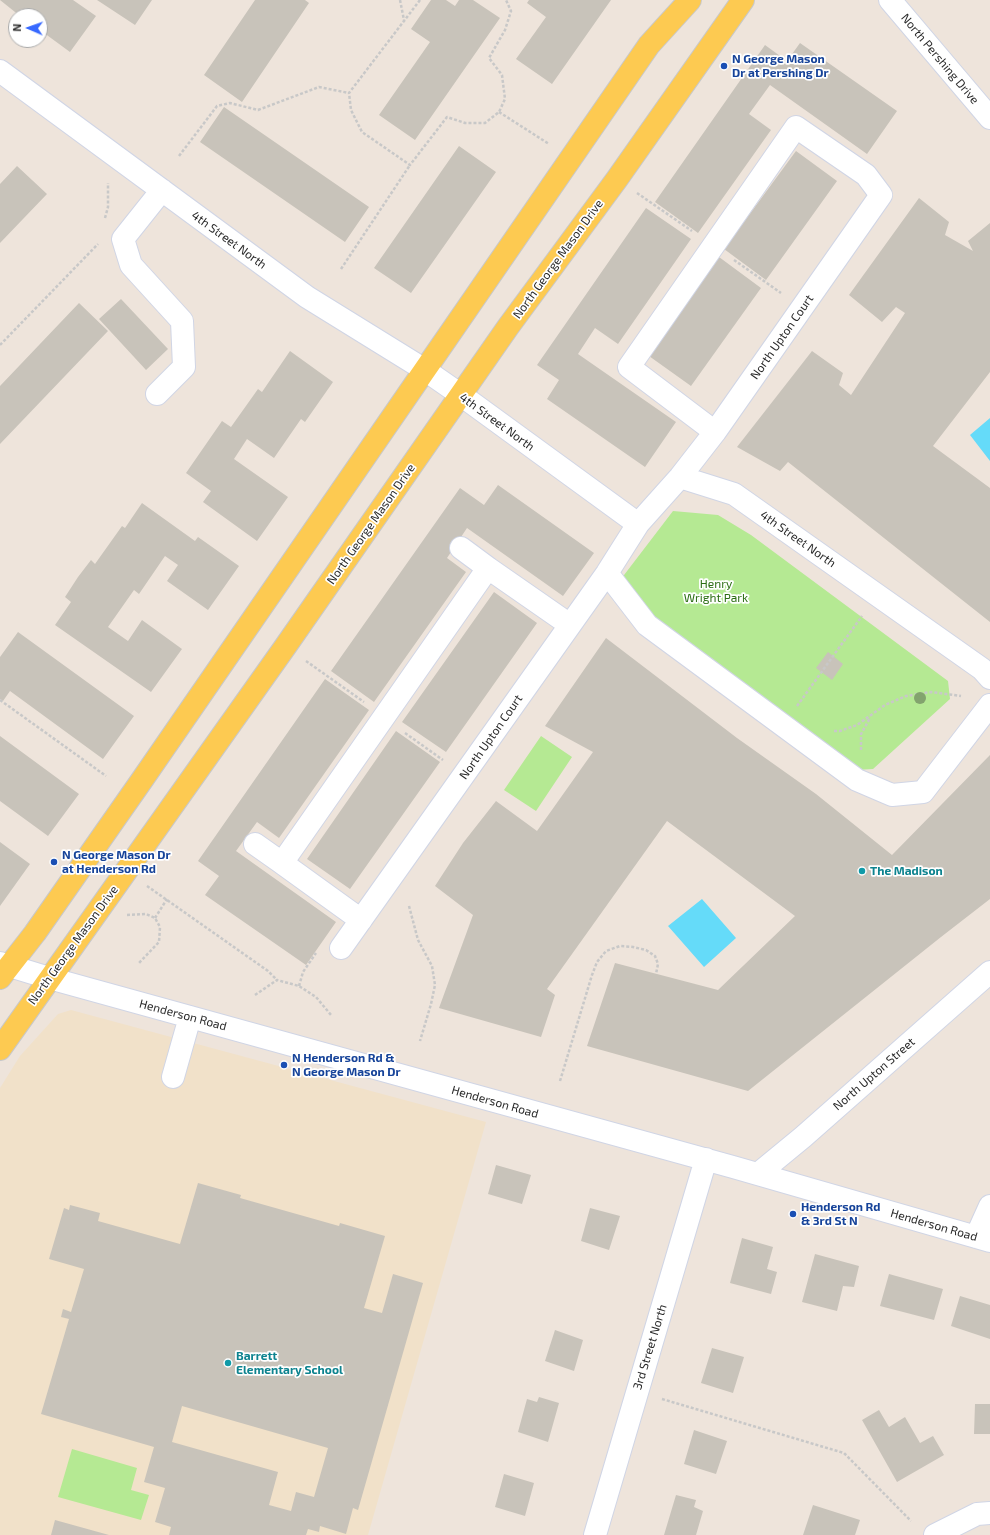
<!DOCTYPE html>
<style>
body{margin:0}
#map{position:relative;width:990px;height:1535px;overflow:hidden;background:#eee4db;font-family:"Exo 2",sans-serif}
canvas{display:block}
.north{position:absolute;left:8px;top:8px;width:40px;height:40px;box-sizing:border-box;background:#fff;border:1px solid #aaa;border-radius:50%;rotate:272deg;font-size:11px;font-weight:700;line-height:16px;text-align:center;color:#2a2a2a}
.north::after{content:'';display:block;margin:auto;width:14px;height:18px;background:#3769ff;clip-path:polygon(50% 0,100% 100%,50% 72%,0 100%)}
</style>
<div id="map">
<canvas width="990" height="1535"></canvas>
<div class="north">N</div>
</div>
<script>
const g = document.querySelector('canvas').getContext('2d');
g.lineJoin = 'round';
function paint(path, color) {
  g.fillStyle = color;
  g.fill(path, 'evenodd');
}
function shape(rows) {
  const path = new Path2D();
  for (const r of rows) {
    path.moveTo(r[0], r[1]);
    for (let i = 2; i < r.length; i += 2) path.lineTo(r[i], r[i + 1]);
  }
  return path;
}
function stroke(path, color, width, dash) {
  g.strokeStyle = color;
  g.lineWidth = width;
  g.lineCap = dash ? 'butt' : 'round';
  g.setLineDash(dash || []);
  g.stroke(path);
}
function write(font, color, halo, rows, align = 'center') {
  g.font = font + ' "Exo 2",sans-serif';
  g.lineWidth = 3.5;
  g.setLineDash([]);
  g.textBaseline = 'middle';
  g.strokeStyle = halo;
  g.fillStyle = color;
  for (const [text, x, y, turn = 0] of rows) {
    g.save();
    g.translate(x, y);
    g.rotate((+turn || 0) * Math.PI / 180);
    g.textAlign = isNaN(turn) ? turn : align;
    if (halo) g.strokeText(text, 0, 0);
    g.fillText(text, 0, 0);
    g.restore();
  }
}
const education = shape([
 [71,1010,486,1122,368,1535,0,1535,0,1088,20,1056,58,1014]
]);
const green = shape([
 [673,511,718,515,751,535,948,681,950,699,873,769,855,770,630,609,621,579],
 [541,736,572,757,536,811,504,790],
 [72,1449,137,1468,131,1490,149,1495,141,1520,58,1497]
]);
const water = shape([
 [990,418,990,461,970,435],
 [702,899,736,938,704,967,668,926]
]);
const building = shape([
 [0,0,73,0,96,16,70,52,40,30,40,16,20,16],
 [97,0,152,0,135,25],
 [255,0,305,0,309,3,242,102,204,75],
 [431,0,446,0,455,6,459,0,473,0,500,18,415,140,379,115,430,42,411,29],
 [529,0,611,0,552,84,516,59,546,17,527,3],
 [800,43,897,111,867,154,770,85,749,114,771,130,698,233,655,202,765,45,787,61],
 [224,107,369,207,345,242,200,142],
 [459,146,496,172,411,293,374,268],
 [796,151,837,181,766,280,724,249],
 [17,166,47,194,0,243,0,184],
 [919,198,949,222,945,235,973,251,968,241,990,223,990,372,933,446,990,488,990,622,788,462,780,471,737,447,812,351,843,373,839,385,851,395,905,313,896,307,882,322,849,295],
 [646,208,691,239,618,344,595,328,578,354,676,422,645,467,547,399,559,380,537,365],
 [719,257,761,288,691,386,649,356],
 [121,299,168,349,146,370,99,319],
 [79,303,108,331,0,444,0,386],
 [290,351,333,382,305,422,301,419,274,458,247,439,234,459,288,497,257,541,203,502,211,491,186,473,222,421,231,427,258,389,262,392],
 [498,485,594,553,563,596,467,528,447,558,466,572,374,702,331,671,460,488,484,505],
 [142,503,195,541,198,537,239,566,208,610,167,581,178,565,165,556,139,594,134,590,108,627,128,641,142,620,182,649,151,692,55,625,71,602,65,597,78,577,91,560,95,564,122,526,125,528],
 [494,592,537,623,446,752,402,722],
 [18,632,134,716,103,759,10,691,3,701,0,699,0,657],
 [606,638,737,738,816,794,892,855,990,755,990,899,941,937,748,1091,587,1046,615,963,718,990,795,916,667,821,547,989,555,995,541,1037,439,1008,473,915,435,886,463,843,496,801,537,831,593,752,545,726],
 [828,652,843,664,832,680,816,668],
 [325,679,369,710,279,838,257,822,236,851,336,922,306,965,205,895,219,876,198,861],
 [396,731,440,762,350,889,307,859],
 [0,736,79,794,48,836,0,801],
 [0,842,30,864,0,906],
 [496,1165,531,1175,522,1204,488,1194],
 [198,1183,241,1195,240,1198,339,1226,340,1223,385,1236,364,1308,382,1313,393,1274,423,1283,358,1510,353,1508,346,1534,320,1526,319,1532,308,1529,306,1535,169,1535,171,1527,155,1522,165,1488,144,1482,154,1447,41,1414,69,1319,61,1317,63,1309,71,1312,84,1269,49,1259,64,1208,69,1210,70,1205,100,1213,98,1221,180,1244],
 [182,1406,328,1448,314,1497,296,1492,291,1511,269,1505,278,1472,172,1442],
 [590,1208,620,1216,609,1250,581,1241],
 [742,1238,773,1247,767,1269,777,1272,771,1294,730,1283],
 [815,1254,859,1266,854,1287,843,1286,837,1311,802,1302],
 [889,1274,943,1289,934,1320,880,1306],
 [960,1296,990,1305,990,1339,951,1326],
 [555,1330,583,1340,574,1371,545,1361],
 [712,1348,744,1357,733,1393,701,1383],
 [539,1397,559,1403,548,1442,518,1432,527,1399,537,1402],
 [975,1404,990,1404,990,1434,974,1434],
 [879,1410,889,1427,905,1417,920,1443,933,1436,944,1455,897,1482,862,1420],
 [694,1430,727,1441,716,1474,684,1464],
 [504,1474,534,1483,525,1516,495,1507],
 [676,1495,696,1500,694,1507,703,1511,696,1535,664,1535],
 [813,1505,860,1520,855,1535,803,1535],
 [55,1520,109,1535,51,1535]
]);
const path = shape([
 [400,0,404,20],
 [420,0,349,93,351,110,362,132,410,165,447,117,465,123,485,123,499,112,505,99,502,75,489,58,505,30,511,11,506,0],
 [499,112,549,144],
 [179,156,217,106,230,103,258,110,319,87,349,93],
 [637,193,692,231],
 [105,218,108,207,108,183],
 [734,260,781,293],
 [341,269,410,165],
 [0,345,98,244],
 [306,661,364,702],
 [0,700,106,776],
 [797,706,862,616],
 [834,731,840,731,857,725,885,705,906,696,931,692,961,696],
 [405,733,443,760],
 [861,750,861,734,870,718],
 [147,886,268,971,277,980],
 [409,906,418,940,432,966,435,985,431,1004,420,1041],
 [127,915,146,914,155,918,160,927,159,942,139,963],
 [155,918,167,899],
 [299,986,303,972,316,953],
 [255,995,277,980,299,986,316,997,331,1015],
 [560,1081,592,975,597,962,606,951,620,946,633,947,646,950,655,956,658,964,656,974],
 [662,1399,844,1453,911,1521]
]);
const minor = shape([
 [890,0,990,118],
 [0,71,307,297,425,370,461,395,638,524,680,477,715,432,881,195,866,175,796,127,629,367,715,432],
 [157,394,184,367,182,321,131,265,123,239,162,190],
 [680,477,734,494,982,669,990,678],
 [461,548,488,568],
 [607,573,647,625,857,780,892,795,923,792,990,705],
 [255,844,282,863],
 [361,920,282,863,488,568,570,625],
 [341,948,607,573,638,524],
 [0,963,49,978,733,1167,990,1241],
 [173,1077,190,1017],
 [758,1174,803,1137,990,972],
 [976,1237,990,1206],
 [595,1535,706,1159],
 [935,1535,977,1514,990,1513]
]);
const major = shape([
 [0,978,35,933,142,780,649,45,690,0],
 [0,1049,285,647,508,327,617,179,743,0]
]);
const trees = [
 [920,698]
];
const markers = [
 [724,66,4,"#1a4fb4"],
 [54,862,4,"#1a4fb4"],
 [862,871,4,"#0f9aa8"],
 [284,1065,4,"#1a4fb4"],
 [793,1214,4,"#1a4fb4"],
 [228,1363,4,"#0f9aa8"]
];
const transitNames = [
 ["N George Mason",732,59],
 ["Dr at Pershing Dr",732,73],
 ["N George Mason Dr",62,855],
 ["at Henderson Rd",62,869],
 ["N Henderson Rd &",292,1058],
 ["N George Mason Dr",292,1072],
 ["Henderson Rd",801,1207],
 ["& 3rd St N",801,1221]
];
const streetNames = [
 ["North Pershing Drive",940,59,50],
 ["4th Street North",229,240,36],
 ["North George Mason Drive",558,259,-54],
 ["North Upton Court",782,337,-55],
 ["4th Street North",497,422,36],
 ["North George Mason Drive",371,524,-55],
 ["4th Street North",798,539,35],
 ["North Upton Court",491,737,-55],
 ["North George Mason Drive",73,945,-54],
 ["Henderson Road",183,1015,15],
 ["North Upton Street",874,1074,-41],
 ["Henderson Road",495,1102,16],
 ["Henderson Road",934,1225,16],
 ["3rd Street North",650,1347,-73]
];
const parkNames = [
 ["Henry",716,584],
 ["Wright Park",716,598]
];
const cultureNames = [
 ["The Madison",870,871],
 ["Barrett",236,1356],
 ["Elementary School",236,1370]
];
paint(education, '#f1e1c9');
paint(green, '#b5e993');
paint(water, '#65dbf9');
paint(building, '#c8c3ba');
stroke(minor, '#d0d5e5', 24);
stroke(major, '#c8c8c8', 24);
stroke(path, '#c8c8c8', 2.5, [3, 2]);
stroke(minor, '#fff', 22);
stroke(major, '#fdca51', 22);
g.fillStyle = '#83a36e';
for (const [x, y] of trees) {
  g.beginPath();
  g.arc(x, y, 6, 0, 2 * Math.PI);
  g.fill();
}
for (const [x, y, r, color] of markers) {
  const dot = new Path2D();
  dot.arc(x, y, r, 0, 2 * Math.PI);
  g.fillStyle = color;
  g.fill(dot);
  stroke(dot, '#fff', 1.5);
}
write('bold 12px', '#164399', '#fff', transitNames, 'left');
write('12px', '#2a2a2a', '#fff', streetNames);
write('12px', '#2c6e14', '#fff', parkNames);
write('bold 12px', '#0d838f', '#fff', cultureNames, 'left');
</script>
